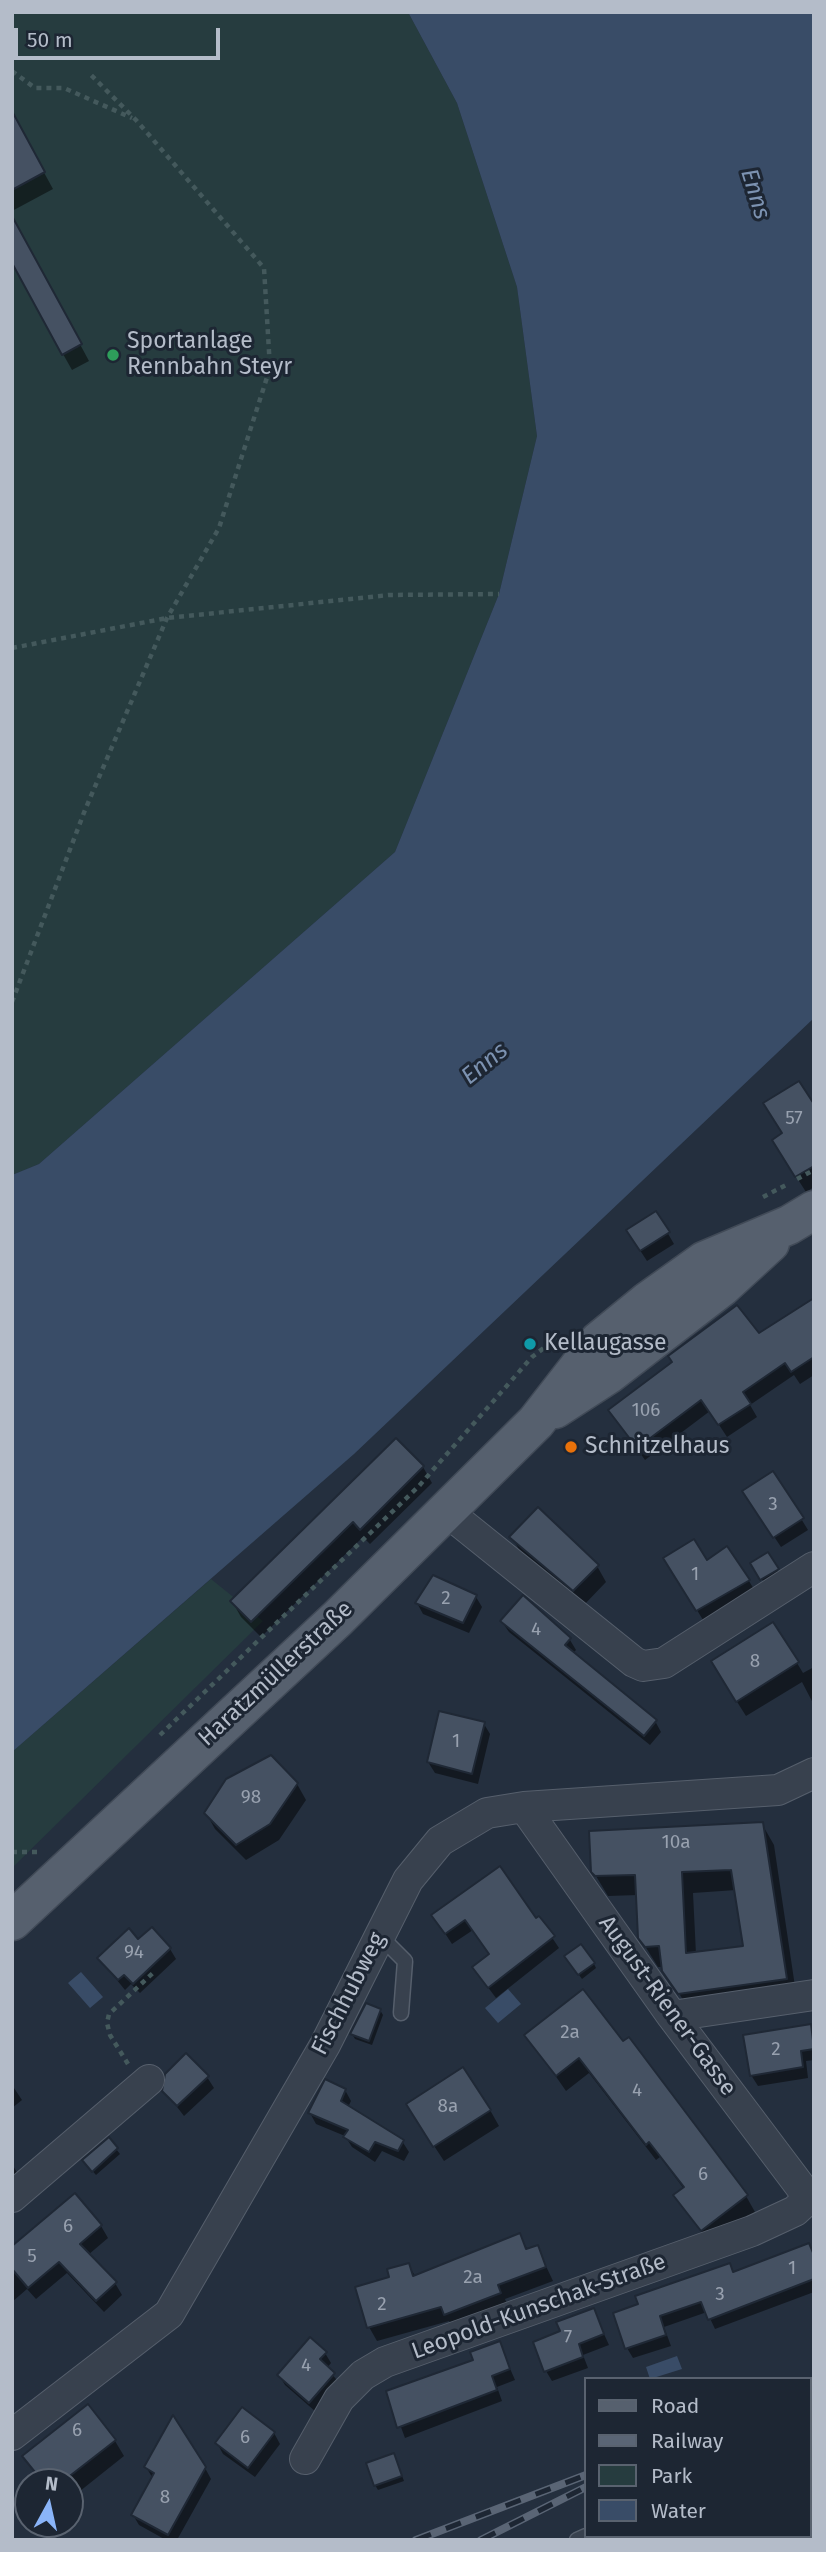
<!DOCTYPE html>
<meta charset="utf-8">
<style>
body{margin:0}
#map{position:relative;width:826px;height:2552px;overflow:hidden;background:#242f3e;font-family:"Fira Sans",sans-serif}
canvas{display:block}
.frame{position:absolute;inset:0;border:14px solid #b4bcc9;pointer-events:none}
.legend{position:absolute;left:584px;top:2377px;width:228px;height:161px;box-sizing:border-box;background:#1d2633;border:2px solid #59626f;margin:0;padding:9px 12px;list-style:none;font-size:21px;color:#b4bcc9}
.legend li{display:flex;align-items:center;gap:14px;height:35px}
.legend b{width:35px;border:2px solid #59626f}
.north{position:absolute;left:14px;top:2468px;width:70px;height:70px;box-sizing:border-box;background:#1d2633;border:2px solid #59626f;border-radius:50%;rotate:8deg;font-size:19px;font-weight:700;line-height:28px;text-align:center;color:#b4bcc9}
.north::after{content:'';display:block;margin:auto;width:24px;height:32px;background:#8ab4f8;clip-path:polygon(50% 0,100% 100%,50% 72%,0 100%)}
.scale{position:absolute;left:14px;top:28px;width:206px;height:32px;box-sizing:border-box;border:4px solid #b4bcc9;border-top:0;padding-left:9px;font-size:21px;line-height:24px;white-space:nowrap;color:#b4bcc9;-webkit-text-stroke:5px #1d2633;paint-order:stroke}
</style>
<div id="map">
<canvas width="826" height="2552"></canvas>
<div class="frame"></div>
<ul class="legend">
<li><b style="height:9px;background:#56606e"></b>Road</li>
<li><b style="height:9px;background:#5a6575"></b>Railway</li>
<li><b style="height:19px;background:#263c3f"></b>Park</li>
<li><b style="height:19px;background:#394c67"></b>Water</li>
</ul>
<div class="north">N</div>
<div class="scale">50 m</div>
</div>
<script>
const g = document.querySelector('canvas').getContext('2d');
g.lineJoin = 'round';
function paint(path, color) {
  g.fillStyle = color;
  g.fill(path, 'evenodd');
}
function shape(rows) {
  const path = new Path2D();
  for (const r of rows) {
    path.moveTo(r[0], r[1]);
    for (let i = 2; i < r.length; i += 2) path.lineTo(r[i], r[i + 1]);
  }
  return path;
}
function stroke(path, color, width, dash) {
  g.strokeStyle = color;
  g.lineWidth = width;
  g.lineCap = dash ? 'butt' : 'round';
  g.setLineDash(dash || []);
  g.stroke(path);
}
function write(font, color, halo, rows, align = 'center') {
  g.font = font + ' "Fira Sans",sans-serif';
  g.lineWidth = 6;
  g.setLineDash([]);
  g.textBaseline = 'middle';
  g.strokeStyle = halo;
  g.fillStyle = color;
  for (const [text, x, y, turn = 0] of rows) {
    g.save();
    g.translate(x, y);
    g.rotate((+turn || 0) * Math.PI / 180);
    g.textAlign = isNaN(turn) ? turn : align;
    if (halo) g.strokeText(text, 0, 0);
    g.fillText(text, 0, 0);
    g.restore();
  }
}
const green = shape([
 [12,12,408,12,457,103,517,287,537,436,499,594,395,852,39,1164,12,1175],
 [211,1579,263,1621,12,1868,12,1752]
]);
const water = shape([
 [408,12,814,12,814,1018,354,1454,12,1752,12,1175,39,1164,395,852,499,594,537,436,517,287,457,103],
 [81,1972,103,1997,90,2008,68,1983],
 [508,1989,521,2004,498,2023,485,2008],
 [677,2356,682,2369,650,2379,646,2367]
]);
const shadow = shape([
 [12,114,53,189,12,211],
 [12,218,89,361,72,370,63,354],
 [814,1107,814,1187,806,1192,783,1156],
 [656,1213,674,1244,647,1261,634,1241],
 [814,1300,814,1375,800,1384,794,1375,750,1405,757,1417,727,1437,710,1411,645,1460,610,1411,759,1336],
 [396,1440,423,1467,432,1483,370,1544,363,1537,261,1637,241,1617,232,1601],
 [773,1473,808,1530,781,1547,751,1502],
 [512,1537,597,1566,606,1582,583,1606,521,1553],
 [768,1554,780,1574,765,1584,752,1564],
 [666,1559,706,1562,749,1581,755,1591,703,1620],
 [433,1577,476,1597,482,1607,469,1633,423,1614,417,1603],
 [502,1622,570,1640,576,1650,573,1653,655,1721,661,1732,650,1745,509,1632],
 [797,1663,803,1673,814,1667,814,1705,802,1682,746,1716,722,1678],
 [484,1724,490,1734,478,1784,435,1773,428,1762],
 [297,1784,306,1800,279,1840,246,1860,215,1829,206,1813],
 [762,1824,774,1845,797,2000,691,2013,663,1967,658,1967,640,1938,638,1895,608,1896,593,1871],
 [736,1890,745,1947,696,1954,693,1893],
 [433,1915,539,1918,559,1948,496,1998,481,1978,491,1955,473,1930,452,1944],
 [138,1941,170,1949,176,1959,140,1993,131,1984,125,1990,99,1958],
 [569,1961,594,1964,596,1968,582,1979],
 [380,2010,383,2015,372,2045,355,2039,352,2034],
 [810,2026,814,2031,814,2060,806,2061,808,2078,758,2086,751,2075],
 [527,2035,623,2044,746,2196,755,2212,711,2245,676,2196,684,2189,660,2157,656,2160,589,2073,566,2091],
 [207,2077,214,2088,184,2116,164,2090],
 [12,2085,22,2100,12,2108],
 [345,2090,351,2101,348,2107,402,2141,409,2152,404,2161,382,2151,375,2162,352,2147,345,2136,316,2124,310,2113],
 [490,2110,499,2126,444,2161,417,2120],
 [109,2140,120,2154,96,2175,87,2165],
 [12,2164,19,2176,12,2182],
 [101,2226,108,2238,88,2255,115,2283,122,2295,104,2312,67,2273,36,2299,27,2289,12,2302,12,2250],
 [519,2235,528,2250,537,2247,553,2281,505,2299,508,2307,453,2328,449,2321,377,2341,369,2327,391,2278,408,2265,416,2277],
 [814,2255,814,2292,715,2329,707,2312,664,2327,671,2346,633,2358,627,2348,615,2314,734,2273],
 [593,2310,609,2345,583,2355,588,2368,552,2381,546,2371,562,2332],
 [499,2343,515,2380,497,2387,502,2401,405,2438,388,2392,476,2361],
 [325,2353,331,2363,327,2368,340,2384,316,2412,285,2385,279,2375],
 [274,2433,280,2444,255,2477,223,2454,217,2443],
 [115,2441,124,2456,70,2499,70,2482,41,2482,24,2457],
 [396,2460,404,2481,378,2490,375,2485],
 [146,2467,205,2468,211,2479,177,2540,166,2540,139,2525,133,2515,152,2477]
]);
const building = shape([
 [12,111,45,172,12,190,12,111],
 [12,216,82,344,62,355,12,263,12,216],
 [799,1081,814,1104,814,1166,795,1177,772,1140,782,1133,763,1103,799,1081],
 [656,1211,670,1232,640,1251,626,1230,656,1211],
 [814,1298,814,1357,791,1372,785,1363,743,1392,751,1404,718,1425,701,1400,637,1448,608,1410,672,1362,668,1356,737,1305,759,1333,814,1298],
 [396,1438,424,1466,360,1530,353,1522,251,1622,230,1601,396,1438],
 [773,1471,804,1518,773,1538,742,1491,773,1471],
 [538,1507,599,1565,573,1591,509,1537,538,1507],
 [694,1539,707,1560,727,1546,750,1580,696,1611,663,1558,694,1539],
 [768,1552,779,1569,760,1580,750,1563,768,1552],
 [433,1575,477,1595,463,1623,415,1603,433,1575],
 [523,1595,571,1638,565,1645,657,1720,644,1736,500,1621,523,1595],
 [773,1622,799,1662,736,1702,711,1661,773,1622],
 [439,1711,485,1722,472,1774,427,1762,439,1711],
 [271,1755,298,1783,270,1824,236,1845,204,1813,226,1779,271,1755],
 [763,1822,787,1979,678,1994,662,1971,659,1946,645,1947,638,1938,635,1875,595,1876,591,1872,589,1831,763,1822],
 [731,1870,743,1946,686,1953,682,1872,731,1870],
 [500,1866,536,1918,539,1916,555,1936,488,1988,472,1967,489,1954,465,1920,445,1934,431,1915,500,1866],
 [152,1927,171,1948,133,1984,124,1975,118,1980,97,1958,129,1928,138,1939,152,1927],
 [581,1944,595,1963,578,1975,564,1956,581,1944],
 [583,1989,623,2041,629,2037,748,2195,701,2231,673,2195,684,2187,649,2142,646,2145,579,2058,556,2076,524,2035,583,1989],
 [366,2003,381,2009,369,2041,350,2034,366,2003],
 [811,2024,814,2049,801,2051,803,2067,750,2076,743,2035,811,2024],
 [186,2053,209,2076,177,2106,162,2091,165,2074,186,2053],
 [463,2067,491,2110,433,2147,406,2104,463,2067],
 [325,2079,346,2089,341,2101,404,2140,398,2151,375,2142,369,2152,343,2137,348,2130,308,2113,325,2079],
 [109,2137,118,2148,92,2172,82,2160,109,2137],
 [75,2193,102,2225,80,2244,117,2282,96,2301,59,2262,28,2288,12,2269,12,2246,75,2193],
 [520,2233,526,2249,538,2245,546,2267,498,2285,501,2293,444,2315,441,2307,367,2328,355,2287,389,2277,387,2269,409,2263,413,2276,520,2233],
 [809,2243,814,2255,814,2279,708,2320,701,2302,660,2316,666,2335,625,2349,613,2313,638,2304,635,2296,730,2263,733,2272,809,2243],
 [594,2308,604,2334,579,2344,583,2357,544,2372,533,2342,560,2331,556,2322,594,2308],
 [310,2337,327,2352,320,2359,335,2373,309,2403,277,2375,310,2337],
 [500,2341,510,2369,492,2376,497,2390,397,2428,386,2391,473,2360,470,2352,500,2341],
 [88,2404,116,2440,62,2482,43,2482,22,2456,88,2404],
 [242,2407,275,2432,248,2468,215,2443,242,2407],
 [173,2415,206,2467,168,2535,131,2515,154,2473,144,2467,173,2415],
 [394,2453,402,2476,374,2486,366,2463,394,2453]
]);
const path = shape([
 [12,71,35,88,64,88,132,118],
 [12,648,167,618,389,595,499,594],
 [12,1002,85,810,167,618,219,528,270,368,264,268,136,120,91,75],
 [797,1179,814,1170],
 [763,1197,786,1185],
 [160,1735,418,1487,532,1357,557,1338],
 [12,1852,39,1852],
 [128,2064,110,2035,107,2023,109,2014,155,1971]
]);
const lane = shape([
 [379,1935,405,1961,401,2013],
 [810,2453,814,2452],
 [577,2540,586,2536]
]);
const street = shape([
 [446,1511,634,1662,643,1666,664,1663,814,1567],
 [524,1807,672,2016,809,2198,814,2201],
 [672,2016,814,1995],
 [12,2197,149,2080],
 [12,2435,169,2314,325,2045,408,1880,440,1841,487,1813,524,1807,778,1790,814,1773],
 [305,2459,339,2399,363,2375,385,2362,752,2231,795,2211,809,2198]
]);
const primary = shape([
 [555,1409,609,1374,722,1287,770,1243],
 [12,1921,337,1619,536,1422,599,1341,648,1301,704,1261,789,1225,814,1210]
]);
const rail = shape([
 [810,2394,814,2392],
 [416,2540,586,2475],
 [481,2540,586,2487]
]);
const markers = [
 [113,355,7,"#2e9e5b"],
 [530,1344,7,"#0f9aa8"],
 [571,1447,7,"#e8710a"]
];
const numberNames = [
 ["57",794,1119],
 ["106",646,1411],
 ["3",773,1505],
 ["1",695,1575],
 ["2",446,1599],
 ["4",536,1630],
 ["8",755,1662],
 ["1",456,1742],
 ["98",251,1798],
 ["10a",676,1843],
 ["94",134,1953],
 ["2a",570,2033],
 ["2",776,2050],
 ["4",637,2091],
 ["8a",448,2107],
 ["6",703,2175],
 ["6",68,2227],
 ["5",32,2257],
 ["1",792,2269],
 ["2a",473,2278],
 ["3",720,2295],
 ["2",382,2305],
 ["7",568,2338],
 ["4",306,2366],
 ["6",77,2431],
 ["6",245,2438],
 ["8",165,2498]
];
const poiNames = [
 ["Sportanlage",127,342],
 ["Rennbahn Steyr",127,368],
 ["Kellaugasse",544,1344],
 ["Schnitzelhaus",585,1447]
];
const streetNames = [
 ["Haratzmüllerstraße",276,1674,-43],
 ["Fischhubweg",349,1994,-63],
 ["August-Riener-Gasse",667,2006,54],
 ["Leopold-Kunschak-Straße",539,2307,-20]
];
const waterNames = [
 ["Enns",755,194,73],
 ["Enns",485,1064,-39]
];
paint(green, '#263c3f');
paint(water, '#394c67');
paint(shadow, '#0007');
paint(building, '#455162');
stroke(building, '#1f2835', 2);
stroke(lane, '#565f6c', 17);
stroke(street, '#565f6c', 32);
stroke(primary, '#414a57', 41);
stroke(path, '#44595c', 4.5, [5, 5]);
stroke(lane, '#38414e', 14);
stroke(street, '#38414e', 30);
stroke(primary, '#56606e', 38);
stroke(rail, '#5a6575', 8);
stroke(rail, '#1d2633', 5, [16]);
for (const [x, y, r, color] of markers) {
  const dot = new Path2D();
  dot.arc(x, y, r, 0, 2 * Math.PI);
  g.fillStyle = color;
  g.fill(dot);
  stroke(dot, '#1d2633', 2.5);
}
write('19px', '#98a1af', null, numberNames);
write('23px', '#b4bcc9', '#1d2633', poiNames, 'left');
write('23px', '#b4bcc9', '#1d2633', streetNames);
write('italic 24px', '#7c92b1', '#1d2633', waterNames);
</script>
